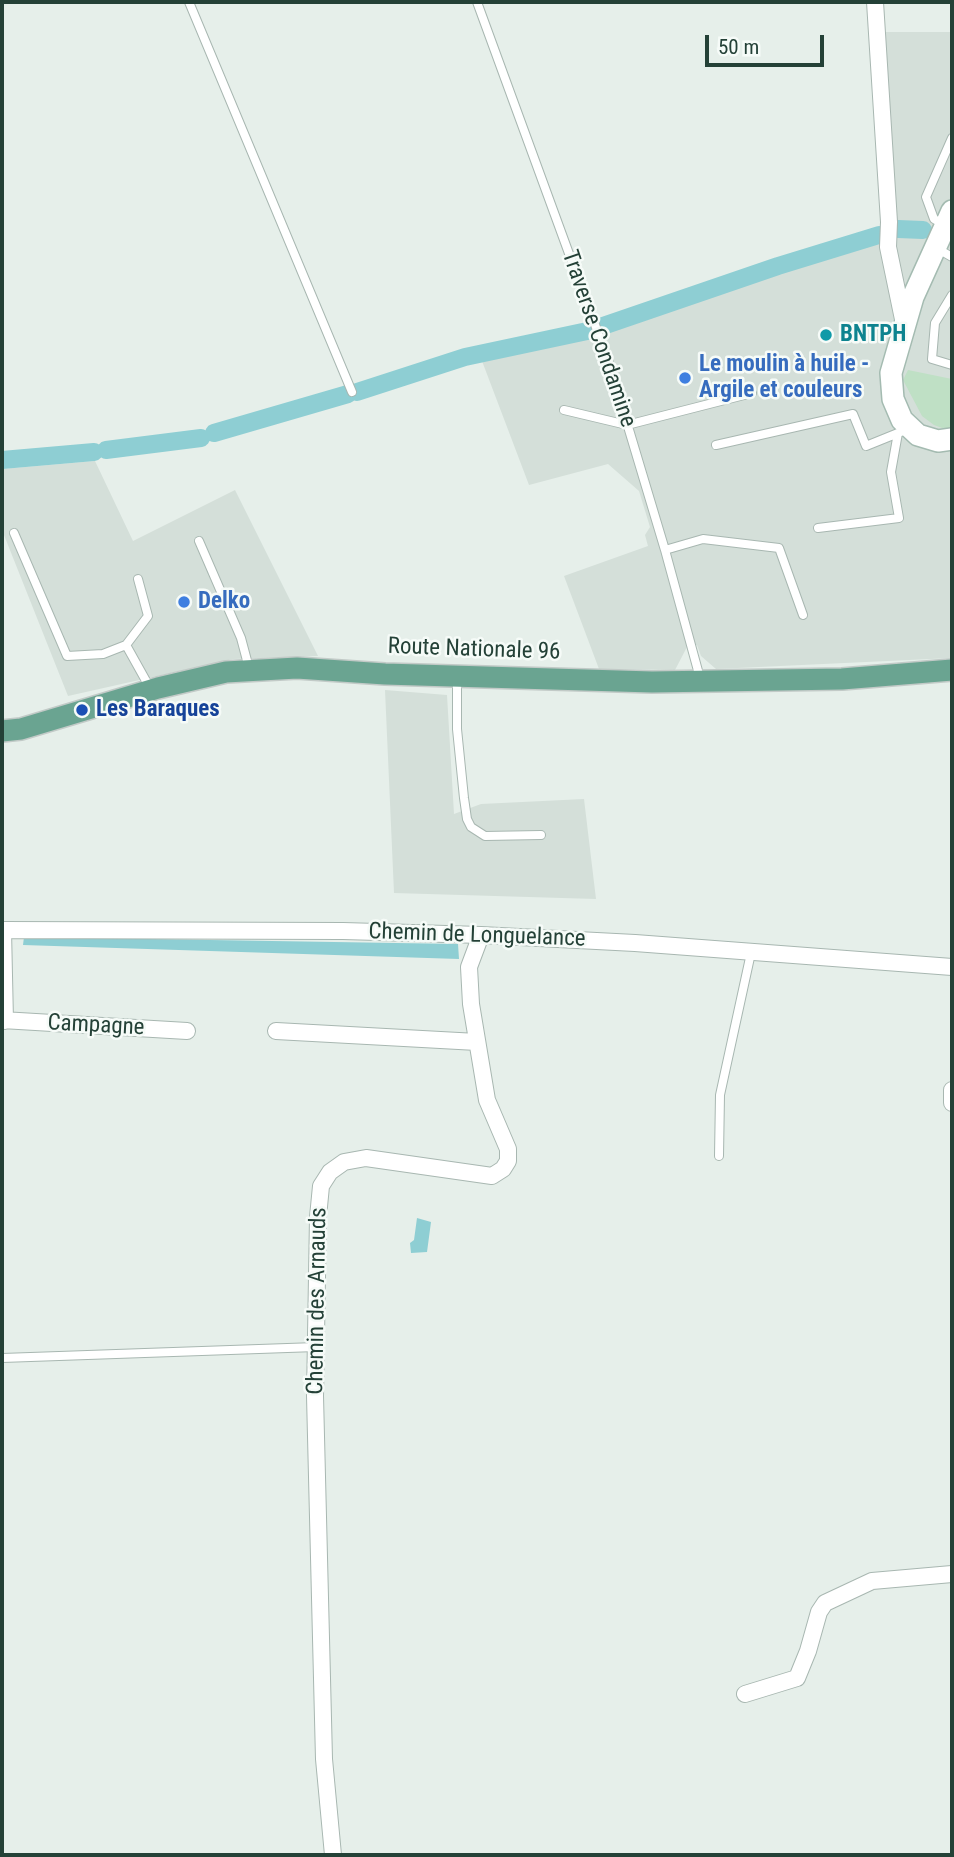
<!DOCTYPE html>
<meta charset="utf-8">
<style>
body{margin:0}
#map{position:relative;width:954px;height:1857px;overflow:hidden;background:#e6efea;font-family:"Roboto Condensed",sans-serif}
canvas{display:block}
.frame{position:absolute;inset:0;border:4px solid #244137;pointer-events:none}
.scale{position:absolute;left:705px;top:35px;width:119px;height:32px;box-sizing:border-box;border:4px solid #244137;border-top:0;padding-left:9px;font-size:21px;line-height:24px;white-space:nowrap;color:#244137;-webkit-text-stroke:5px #f6fbf8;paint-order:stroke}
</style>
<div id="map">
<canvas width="954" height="1857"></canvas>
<div class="frame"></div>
<div class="scale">50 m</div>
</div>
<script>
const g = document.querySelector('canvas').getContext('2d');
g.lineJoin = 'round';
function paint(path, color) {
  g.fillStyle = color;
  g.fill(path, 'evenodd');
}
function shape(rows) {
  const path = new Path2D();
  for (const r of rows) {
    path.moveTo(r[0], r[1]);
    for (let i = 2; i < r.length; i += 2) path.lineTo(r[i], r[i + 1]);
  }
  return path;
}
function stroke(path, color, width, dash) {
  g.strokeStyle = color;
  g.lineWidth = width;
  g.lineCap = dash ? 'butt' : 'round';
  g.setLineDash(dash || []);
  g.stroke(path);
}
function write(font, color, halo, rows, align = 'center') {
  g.font = font + ' "Roboto Condensed",sans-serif';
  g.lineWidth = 5;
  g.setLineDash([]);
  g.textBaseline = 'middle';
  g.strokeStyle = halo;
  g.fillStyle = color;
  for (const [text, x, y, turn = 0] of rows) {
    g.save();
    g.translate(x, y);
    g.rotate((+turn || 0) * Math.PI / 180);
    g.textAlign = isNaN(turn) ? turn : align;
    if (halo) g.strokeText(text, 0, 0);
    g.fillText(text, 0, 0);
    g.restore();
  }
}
const built = shape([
 [884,32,952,32,952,658,716,669,701,656,697,645,687,647,675,670,599,669,564,576,648,546,645,535,650,527,639,491,608,464,529,485,482,361,593,336,758,275,883,240,897,233],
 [95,461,133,541,235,490,318,656,233,659,68,696,2,530,2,469],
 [385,690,447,695,454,814,481,804,584,799,596,899,394,893]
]);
const green = shape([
 [908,370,952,379,952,428,945,429,934,425,922,416,903,380]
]);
const water = shape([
 [24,937,458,944,459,959,23,945],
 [417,1218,431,1222,427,1252,411,1253,410,1243,414,1240]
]);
const canal = shape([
 [898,229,923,230],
 [600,327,778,266,879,235],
 [357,392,465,357,592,330],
 [214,433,348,394],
 [106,450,201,438],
 [2,460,94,452]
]);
const lane = shape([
 [189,2,352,392],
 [477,2,609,363,665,550,700,678],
 [943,224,934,219,926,197,952,138],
 [938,249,952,257],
 [952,295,935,323,932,359,952,365],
 [564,410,627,425,752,393],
 [716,445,853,414,866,446,908,429],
 [818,528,899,518,891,472,898,433],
 [14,533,67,656,103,654,126,645],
 [199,541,241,638,249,668],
 [665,550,703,539,779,548,803,615],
 [138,579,148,616,126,645,150,688],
 [457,676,457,729,464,798,467,819,471,827,485,836,541,835],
 [719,1156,720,1095,751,953],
 [2,1358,316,1347]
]);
const street = shape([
 [875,2,889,222,888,247,904,324],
 [2,930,343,931,481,935,635,943,952,967],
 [3,930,5,1021],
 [2,1020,187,1031],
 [276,1031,477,1042],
 [952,1090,952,1103],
 [745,1694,797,1678,808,1651,819,1612,825,1603,872,1581,952,1574],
 [333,1855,324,1759,315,1396,318,1217,321,1186,330,1172,344,1162,366,1158,492,1176,503,1169,508,1161,508,1149,487,1100,471,1004,469,967,481,935]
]);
const secondary = shape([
 [952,211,913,297,891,373,893,399,902,420,918,435,938,441,952,439]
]);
const primary = shape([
 [2,731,21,729,158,688,226,672,297,668,385,674,652,682,842,679,952,670]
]);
const markers = [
 [826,335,7,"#0f9aa8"],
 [685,378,7,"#3f7fe0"],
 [184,602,7,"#3f7fe0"],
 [82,710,7,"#1a4fb4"]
];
const cultureNames = [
 ["BNTPH",840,335]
];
const streetNames = [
 ["Traverse Condamine",598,339,71],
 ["Route Nationale 96",474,650,2],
 ["Chemin de Longuelance",477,936,2],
 ["Campagne",96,1026,3],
 ["Chemin des Arnauds",318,1301,-89]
];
const shopNames = [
 ["Le moulin à huile -",699,365],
 ["Argile et couleurs",699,391],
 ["Delko",198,602]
];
const transitNames = [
 ["Les Baraques",96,710]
];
paint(built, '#d4dfd9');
paint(green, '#bfe0c5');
paint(water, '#8eced3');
stroke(canal, '#8eced3', 18);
stroke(lane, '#a8b7b1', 10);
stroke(street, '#a8b7b1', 18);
stroke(secondary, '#a4bbb1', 24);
stroke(primary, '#c2cac7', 24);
stroke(lane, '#fff', 8);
stroke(street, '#fff', 16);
stroke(secondary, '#fff', 21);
stroke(primary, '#6aa491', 21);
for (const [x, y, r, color] of markers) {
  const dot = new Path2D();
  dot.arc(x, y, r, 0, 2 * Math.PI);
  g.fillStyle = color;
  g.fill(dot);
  stroke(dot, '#f6fbf8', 2.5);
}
write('bold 23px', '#0d838f', '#f6fbf8', cultureNames, 'left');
write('23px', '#244137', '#f6fbf8', streetNames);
write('bold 23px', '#366cbe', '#f6fbf8', shopNames, 'left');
write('bold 23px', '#164399', '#f6fbf8', transitNames, 'left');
</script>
